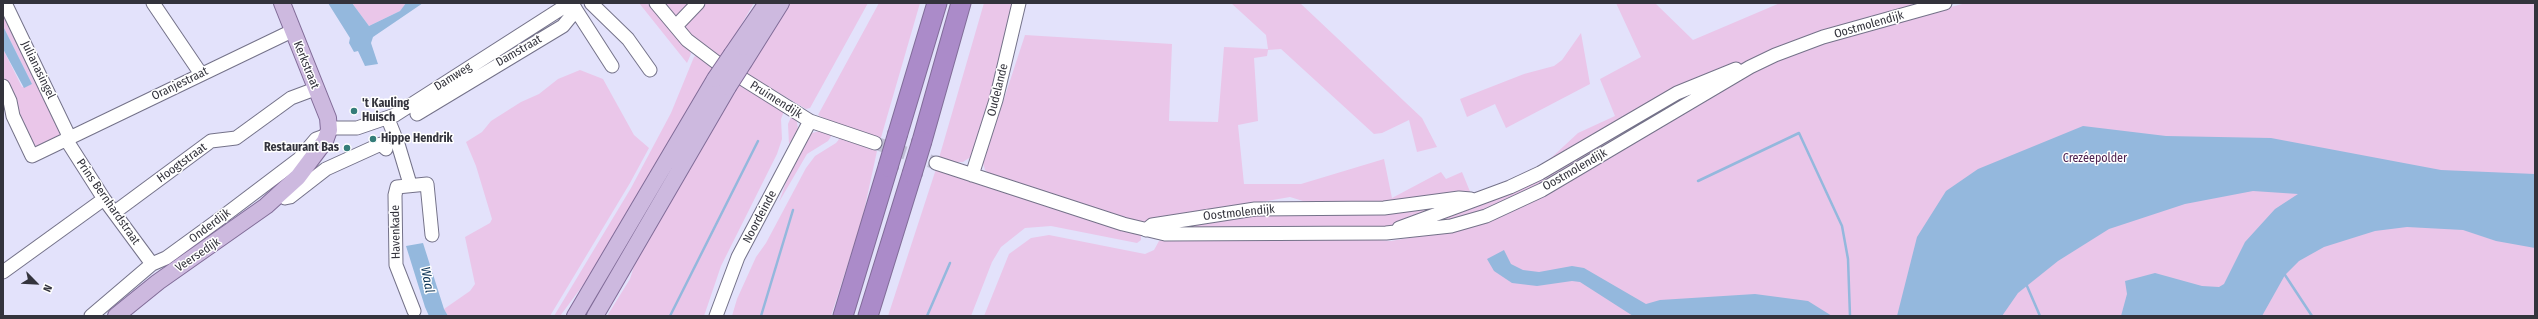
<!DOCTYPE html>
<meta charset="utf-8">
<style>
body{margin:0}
#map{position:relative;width:2538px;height:319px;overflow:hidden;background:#e3e2fb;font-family:"Fira Sans Condensed",sans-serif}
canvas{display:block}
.frame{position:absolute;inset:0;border:4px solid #33333c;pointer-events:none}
.north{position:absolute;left:16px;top:263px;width:40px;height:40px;-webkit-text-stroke:3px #fff;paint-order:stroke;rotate:114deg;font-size:11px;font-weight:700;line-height:16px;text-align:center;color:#33333c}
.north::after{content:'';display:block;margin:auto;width:14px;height:18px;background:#33333c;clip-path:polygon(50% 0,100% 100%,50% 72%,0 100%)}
</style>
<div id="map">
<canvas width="2538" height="319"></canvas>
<div class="frame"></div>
<div class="north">N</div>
</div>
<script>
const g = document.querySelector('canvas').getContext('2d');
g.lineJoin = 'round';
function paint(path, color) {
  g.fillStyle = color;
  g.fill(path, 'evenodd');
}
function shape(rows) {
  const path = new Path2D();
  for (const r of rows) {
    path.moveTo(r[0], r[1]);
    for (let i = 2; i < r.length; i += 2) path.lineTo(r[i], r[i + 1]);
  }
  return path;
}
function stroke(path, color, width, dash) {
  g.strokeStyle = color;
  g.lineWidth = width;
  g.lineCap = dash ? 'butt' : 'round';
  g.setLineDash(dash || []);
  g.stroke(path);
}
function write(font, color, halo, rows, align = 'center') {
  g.font = font + ' "Fira Sans Condensed",sans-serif';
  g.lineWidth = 3;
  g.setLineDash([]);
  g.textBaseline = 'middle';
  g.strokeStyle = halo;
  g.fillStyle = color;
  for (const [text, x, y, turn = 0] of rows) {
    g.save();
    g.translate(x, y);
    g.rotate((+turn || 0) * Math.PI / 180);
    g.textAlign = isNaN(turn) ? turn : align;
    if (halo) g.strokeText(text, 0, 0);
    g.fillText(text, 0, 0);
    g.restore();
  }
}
const green = shape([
 [352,3,406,3,400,11,369,26],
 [639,3,653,5,688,45,691,54,687,63],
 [665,3,754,3,721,59,694,38],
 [785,3,868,3,810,108,806,109,747,74,758,44],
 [879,3,920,3,880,141,840,127,818,115],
 [984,3,1014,3,980,136,972,156,963,162,953,162,939,158],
 [1231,3,1300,3,1422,118,1437,147,1417,152,1409,120,1382,133,1374,134,1281,49,1268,50,1267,56,1254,58,1258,121,1238,125,1244,184,1301,184,1384,159,1392,198,1441,172,1446,179,1462,172,1471,194,1390,205,1316,205,1290,197,1140,223,1005,180,990,175,985,170,983,163,1025,35,1172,44,1169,121,1218,122,1224,47,1268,49,1266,35],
 [1616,3,1655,3,1693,40,1780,3,1932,3,1768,53,1675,90,1537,171,1578,133,1615,116,1600,79,1641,57],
 [1966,3,2535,3,2535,316,984,316,1009,254,1031,238,1049,235,1145,254,1154,250,1159,241,1165,239,1366,239,1391,241,1454,230,1515,208,1695,108,1759,69,1798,51,1838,37],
 [3,6,64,135,36,149,29,138,3,75,3,49,22,87,32,84,3,26],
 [1581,33,1590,84,1506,128,1495,104,1467,117,1460,99,1524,74,1554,66,1562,60],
 [697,55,716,67,601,261,560,316,554,316,631,188,671,113,694,57],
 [580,70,603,79,634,135,649,148,630,183,550,316,448,316,444,309,470,291,475,284,465,237,490,223,492,219,476,166,466,142,482,132,491,121,521,102,539,94,558,79],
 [1726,76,1542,186,1472,216,1414,229,1468,207,1677,96],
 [739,84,784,111,781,119,782,139,777,154,721,266,704,316,607,316,630,279,639,250],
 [792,115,797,122,798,129,789,144,788,124],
 [822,130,832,135,828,141,807,154,779,202,796,154,809,134],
 [840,138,877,151,862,220,831,316,732,316,737,299,756,257,766,243,806,168,815,156,836,143],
 [936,169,1141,235,1141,240,1137,243,1051,226,1025,228,1001,247,992,262,971,316,888,316],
 [1463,202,1389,230,1161,229,1256,212]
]);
const water = shape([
 [328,3,352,3,369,26,400,11,406,3,423,3,373,37,371,43,378,64,365,66,358,51,354,52,349,43,350,38],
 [3,26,32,84,24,88,3,49],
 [2083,126,2166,136,2271,138,2441,170,2535,174,2535,248,2496,241,2463,230,2407,227,2375,231,2324,247,2299,261,2285,275,2262,316,2121,316,2127,294,2125,281,2155,273,2202,286,2219,287,2224,284,2245,242,2275,209,2298,194,2253,191,2185,204,2109,229,2058,261,2018,293,2002,316,1897,316,1917,237,1946,191,1978,169],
 [423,243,444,309,448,316,429,316,425,307,406,246],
 [1504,250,1511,264,1523,270,1539,272,1572,266,1584,268,1646,304,1660,300,1755,294,1808,301,1832,316,1633,316,1580,282,1572,281,1537,286,1512,283,1494,271,1487,259]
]);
const stream = shape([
 [1698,181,1799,133,1842,226,1848,259,1850,316],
 [2285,275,2312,316],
 [2027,286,2040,316],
 [670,316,758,141],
 [761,316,793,210],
 [927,316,950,263]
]);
const minorTunnel = shape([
 [875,143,936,163]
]);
const minor = shape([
 [5,3,67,132,69,144,104,199,152,264],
 [153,3,201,74],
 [591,3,628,39,650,70],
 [656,3,687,40,716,62],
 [576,10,612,66],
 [676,26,698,3],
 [743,79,810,121,875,143],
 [3,86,10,101,13,116,32,156,292,31],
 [417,114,563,26,576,10,572,3],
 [388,119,398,144,410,184],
 [329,128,357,128,395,115,570,3],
 [936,163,1123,224,1165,234,1386,233,1451,226,1486,216,1542,190,1750,67,1775,55,1823,37,1945,3],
 [972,175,996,100,1019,3],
 [281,194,285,198,290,197,326,169,381,144,386,149],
 [115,212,211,141,236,138,291,98,315,89],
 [1399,228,1510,187,1540,173,1677,93,1736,69],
 [1146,230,1152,225,1255,209,1384,208,1459,198,1471,199],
 [3,272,104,199],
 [414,311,396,265,395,195,397,187,427,184,432,235],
 [91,316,152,264,166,258,221,218,299,159,316,139,327,135],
 [716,316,738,257,810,121]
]);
const major = shape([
 [732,54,767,3],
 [744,62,781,3],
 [116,316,158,282,266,206,298,177,325,141,329,130,328,118,282,3],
 [575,316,715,79],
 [595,316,728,87]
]);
const highway = shape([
 [898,133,937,3],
 [922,141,961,3],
 [843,316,888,167],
 [868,316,912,174]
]);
const majorBridge = shape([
 [715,79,732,54],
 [728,87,744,62]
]);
const highwayBridge = shape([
 [888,167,898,133],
 [912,174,922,141]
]);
const markers = [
 [354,111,4,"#347c79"],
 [373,139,4,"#347c79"],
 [347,148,4,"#347c79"]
];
const streetNames = [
 ["Oostmolendijk",1869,25,-16],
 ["Damstraat",519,51,-30],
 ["Kerkstraat",306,65,68],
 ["Julianasingel",38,70,64],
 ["Damweg",453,77,-32],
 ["Oranjestraat",180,84,-26],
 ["Oudelande",998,90,-76],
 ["Pruimendijk",776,100,32],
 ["Hoogtstraat",182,163,-36],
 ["Oostmolendijk",1575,170,-30],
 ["Prins Bernhardstraat",108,202,55],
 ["Oostmolendijk",1239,213,-6],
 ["Noordeinde",760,217,-62],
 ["Onderdijk",210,226,-37],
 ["Havenkade",396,232,-91],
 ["Veersedijk",198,255,-34]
];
const poiNames = [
 ["'t Kauling",362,104],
 ["Huisch",362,118],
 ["Hippe Hendrik",381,139],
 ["Restaurant Bas",339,148,"right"]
];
const parkNames = [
 ["Crezéepolder",2095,159]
];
const waterNames = [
 ["Waal",427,280,79]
];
paint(green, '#eac6e9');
paint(water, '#94b8dd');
stroke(stream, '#94b8dd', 2.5);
stroke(minorTunnel, '#c0bfd5', 13, [13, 6]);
stroke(minor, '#747289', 15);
stroke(major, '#816c98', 18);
stroke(highway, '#816c98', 21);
stroke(minor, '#fff', 13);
stroke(major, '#cdb9df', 16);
stroke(highway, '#ab8bc9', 19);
stroke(majorBridge, '#816c98', 18, []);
stroke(highwayBridge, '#816c98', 21, []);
stroke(majorBridge, '#cdb9df', 16);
stroke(highwayBridge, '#ab8bc9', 19);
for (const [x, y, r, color] of markers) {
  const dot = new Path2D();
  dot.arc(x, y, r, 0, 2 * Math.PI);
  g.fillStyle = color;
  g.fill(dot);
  stroke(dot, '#fff', 1.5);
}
write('12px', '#33333c', '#fff', streetNames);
write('bold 12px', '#33333c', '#fff', poiNames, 'left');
write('12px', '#4f2250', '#fff', parkNames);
write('italic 13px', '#0a3356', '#fff', waterNames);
</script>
